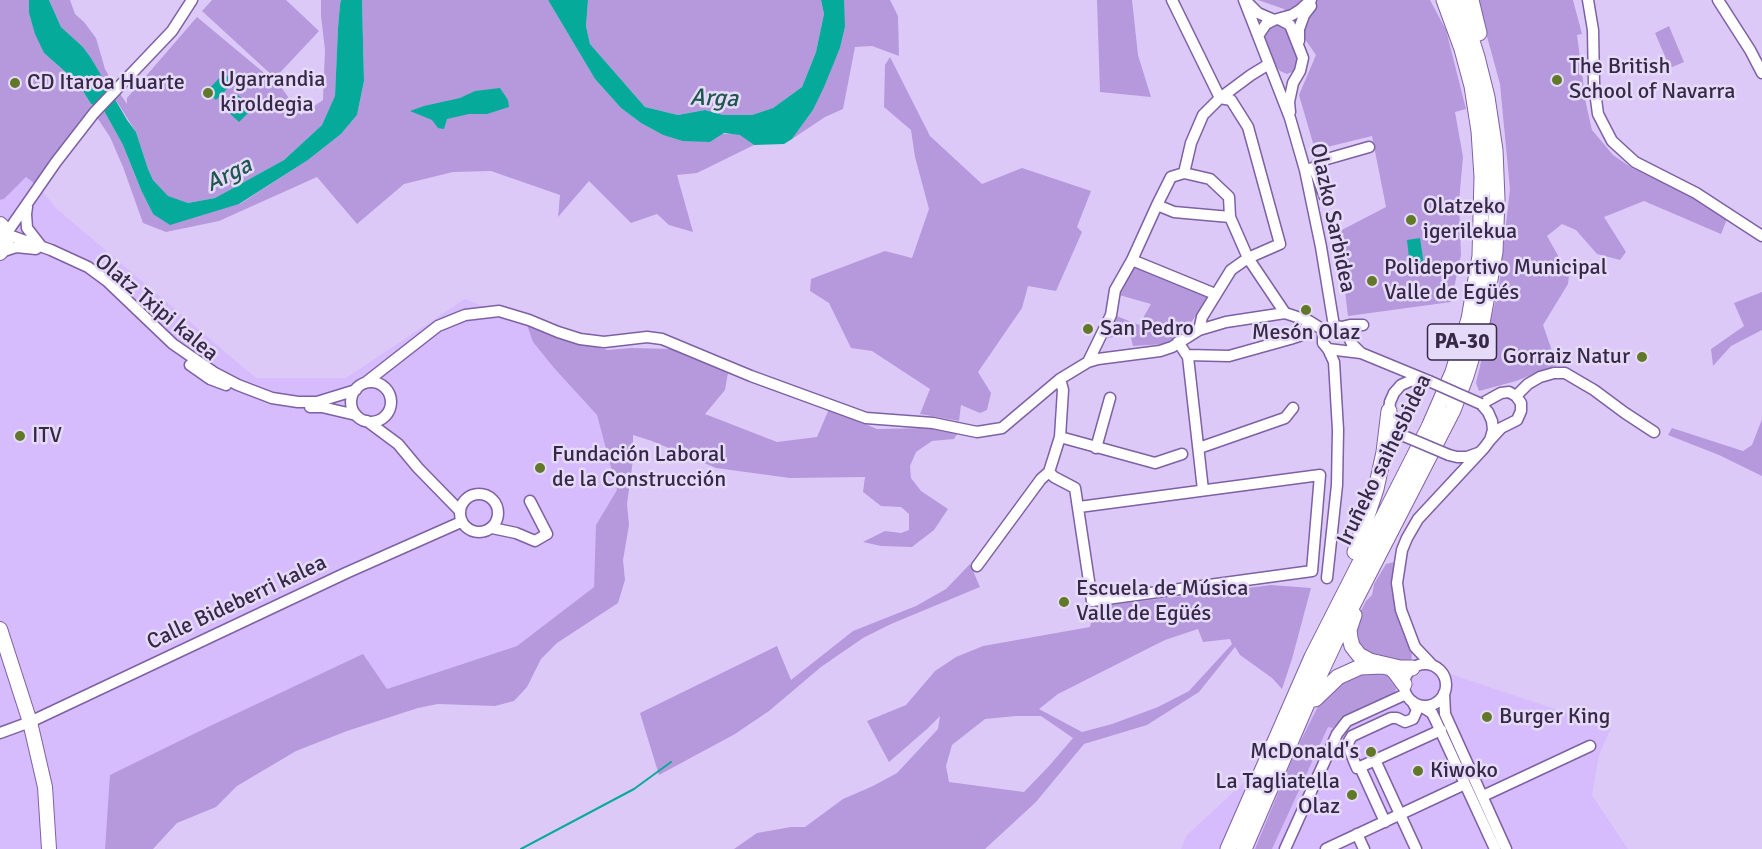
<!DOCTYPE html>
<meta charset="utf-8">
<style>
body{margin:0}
canvas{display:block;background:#dcc9f7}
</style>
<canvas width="1762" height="849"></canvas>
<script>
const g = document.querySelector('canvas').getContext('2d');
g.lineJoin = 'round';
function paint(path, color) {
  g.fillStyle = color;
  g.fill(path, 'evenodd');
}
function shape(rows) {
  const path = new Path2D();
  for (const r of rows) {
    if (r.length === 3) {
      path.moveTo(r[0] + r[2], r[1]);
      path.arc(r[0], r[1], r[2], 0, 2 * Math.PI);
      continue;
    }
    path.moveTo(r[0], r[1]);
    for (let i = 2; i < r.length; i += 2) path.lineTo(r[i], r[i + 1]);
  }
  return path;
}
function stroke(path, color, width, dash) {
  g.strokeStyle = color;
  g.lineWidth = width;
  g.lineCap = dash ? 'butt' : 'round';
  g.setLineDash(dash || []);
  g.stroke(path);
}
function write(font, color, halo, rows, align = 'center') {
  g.font = font + ' Signika,sans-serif';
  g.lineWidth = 5;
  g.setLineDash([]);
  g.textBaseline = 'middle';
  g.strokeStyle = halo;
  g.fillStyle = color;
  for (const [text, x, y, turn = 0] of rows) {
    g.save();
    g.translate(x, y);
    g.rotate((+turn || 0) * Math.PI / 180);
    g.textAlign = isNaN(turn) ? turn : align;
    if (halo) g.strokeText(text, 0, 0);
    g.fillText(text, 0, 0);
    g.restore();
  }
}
const built = shape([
 [26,177,39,187,56,208,256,378,346,378,465,299,527,325,533,342,554,368,597,415,617,491,596,525,595,586,517,646,387,689,363,655,111,775,105,849,0,849,0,200,4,199],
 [1421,664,1611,728,1599,755,1592,795,1628,849,1246,849,1259,815,1327,687,1396,673],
 [1255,772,1221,849,1181,849,1187,835]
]);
const green = shape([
 [0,0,29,0,29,13,44,53,78,83,91,104,103,109,123,145,140,188,153,214,240,204,308,160,341,134,357,115,364,81,362,0,548,0,595,79,621,108,641,123,663,135,710,142,722,134,740,134,754,145,697,173,677,175,693,232,669,225,657,214,631,223,589,181,558,217,560,195,491,171,453,172,404,184,357,224,317,177,219,221,166,232,143,223,123,167,110,137,94,113,39,187,26,177,4,199,0,200],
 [49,0,70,0,75,14,84,22,96,38,105,69,113,83,107,88,91,58,83,47,61,27],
 [212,0,286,0,319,31,275,78,202,11],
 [321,0,341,0,340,4,338,28,335,97,322,125,284,160,215,198,188,203,167,196,153,180,148,169,136,132,112,94,117,89,127,104,127,98,197,17,281,87,301,115,323,100,325,50,321,16],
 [588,0,821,0,824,14,816,52,802,87,773,108,752,115,723,115,705,110,678,115,645,107,590,44,586,26],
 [842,0,890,0,898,16,899,56,872,46,855,47,843,109,825,117,792,139,813,110,840,48,845,27],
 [1097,0,1132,0,1138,55,1151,97,1100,92],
 [1258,0,1430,0,1446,30,1466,109,1455,112,1463,157,1459,202,1461,255,1451,302,1348,316,1338,232,1386,207,1372,136,1315,150,1299,95,1316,55,1284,9],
 [1477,0,1573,0,1582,34,1577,35,1586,104,1592,130,1613,155,1632,168,1681,191,1727,219,1721,234,1644,201,1604,217,1626,252,1620,260,1597,254,1576,230,1562,224,1547,236,1569,275,1568,284,1543,325,1557,365,1516,381,1479,391,1476,383,1499,286,1510,189,1500,84],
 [1278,24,1283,26,1292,38,1299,62,1297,68,1292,72,1287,74,1280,71,1275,65,1267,46,1265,36,1268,29],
 [1669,26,1684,62,1670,68,1655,33],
 [890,57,930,136,982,184,1022,168,1091,191,1077,227,1082,232,1056,291,1028,286,1022,308,978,372,991,393,987,410,980,413,961,405,959,421,920,414,930,389,872,351,851,348,829,303,810,291,811,279,885,251,912,258,929,209,915,157,911,130,884,107,885,65],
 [1132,266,1210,297,1180,337,1165,344,1133,346,1130,334,1102,339,1114,315,1139,325,1151,304,1119,295],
 [1762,292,1762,330,1731,346,1713,366,1711,349,1744,326,1734,303],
 [527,325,557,338,608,350,631,348,674,349,728,373,725,390,705,414,777,442,817,437,829,409,877,429,927,428,957,434,954,439,932,441,916,452,910,466,911,478,921,491,948,509,934,530,912,547,881,546,863,542,885,531,901,533,909,530,909,514,901,507,881,506,863,492,865,477,790,478,716,468,652,441,633,435,633,460,627,504,629,525,623,560,625,580,618,603,557,643,541,659,527,687,514,701,495,706,438,704,418,708,347,731,296,751,237,786,216,807,177,823,153,849,105,849,110,775,210,726,363,654,387,689,517,646,594,587,596,525,617,490,597,415,554,368,533,342],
 [1762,419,1762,476,1719,455,1668,435,1672,428,1743,451,1752,445],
 [1395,562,1393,581,1412,654,1411,662,1405,664,1361,651,1354,631,1357,618,1366,601,1372,595,1374,584,1386,564],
 [970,564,980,587,891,624,863,638,821,667,769,711,735,734,659,775,640,713,777,646,791,680,853,631,916,606,946,589],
 [1271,585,1311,588,1292,659,1282,689,1272,678,1240,655,1235,647,1199,692,1147,725,1084,744,1036,802,985,849,734,849,757,833,791,827,805,827,843,799,873,786,897,773,938,729,940,716,927,729,889,762,867,721,906,705,935,671,956,657,983,646,1090,627,1094,607],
 [1198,629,1203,642,1230,639,1232,644,1189,691,1158,707,1112,724,1082,732,1039,709,1058,694,1145,650,1165,640],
 [1041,716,1073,738,1049,766,1024,792,949,782,946,766,952,745,985,719,1016,716],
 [1366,671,1393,675,1398,686,1393,695,1390,695,1343,717,1333,728,1328,727,1272,849,1255,849,1296,750,1322,699,1332,686]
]);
const water = shape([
 [29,0,49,0,61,27,83,47,91,58,127,120,136,132,148,169,153,180,168,196,188,203,215,198,284,160,322,125,335,96,338,28,340,4,341,0,362,0,364,81,357,115,341,134,308,160,239,204,170,225,153,214,141,190,123,145,103,109,91,104,78,83,44,53,35,34,29,13],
 [548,0,588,0,586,26,590,44,645,107,678,115,705,110,723,115,752,115,773,108,802,87,816,52,824,14,821,0,844,0,845,27,840,48,824,87,813,110,792,139,784,144,754,145,740,135,724,133,710,142,683,141,663,135,641,123,621,108,595,79],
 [224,73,234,82,216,100,207,91],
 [500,88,508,100,509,107,487,114,469,114,447,119,444,129,438,128,432,120,410,111,424,106,460,98,475,91],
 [238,95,253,108,239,122,225,109],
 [1420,238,1424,265,1410,267,1407,240]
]);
const stream = shape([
 [521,849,634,789,671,762]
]);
const minor = shape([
 [192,0,172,31,94,113,56,162,6,234,51,250,88,267,107,281,173,344,215,373,238,385,272,398,298,402,317,402,356,390],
 [1172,0,1220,98,1231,100,1248,127,1280,244,1248,258,1285,313],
 [1244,0,1290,118,1305,170,1321,247,1334,326],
 [1588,0,1593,30,1594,84,1598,114,1612,141,1635,162,1696,193,1762,236],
 [1718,0,1750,50,1762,73],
 [1247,2,1258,13,1274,20],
 [1279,19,1290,25,1303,58,1300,71,1293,83,1289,102,1290,112],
 [1258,36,1266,24,1274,20,1292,15,1300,10,1311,0],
 [1299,41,1299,29,1304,15,1311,6],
 [1314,168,1325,197],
 [1305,170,1314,168,1320,161,1369,147],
 [1184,173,1171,177,1157,205,1174,212,1230,217,1229,197,1210,179,1184,173,1191,143,1203,115,1220,98,1251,75,1269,64],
 [27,207,26,214,27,228,41,246],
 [1,252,16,247,36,249],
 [1132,260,1215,294],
 [1342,327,1350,325,1363,325],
 [1199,330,1202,317,1231,270,1248,258,1230,217],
 [1178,342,1188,357,1203,490],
 [1361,353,1352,344,1347,333,1342,327,1334,326,1325,331,1323,335,1323,343,1328,349,1361,353,1429,381],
 [1187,355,1229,356,1290,339,1302,335,1309,321],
 [1088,362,1111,315,1115,290,1132,260,1157,205],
 [190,365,210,379,226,385],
 [1060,379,1063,390,1060,437,1049,472,1054,477,1075,488,1092,601,1312,571,1320,475,1079,507],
 [371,402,20],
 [365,383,438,326,465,315,499,311,529,320,558,332,580,339,604,342,647,337,662,339,751,376,866,418,933,423,977,432,1002,428,1060,379,1088,362,1098,359,1160,351,1172,347,1199,330,1226,322,1285,313,1309,321,1325,331],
 [1516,396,1528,384,1540,377,1554,373,1565,373,1594,390,1625,413,1654,432],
 [310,407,322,407,356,415],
 [367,421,398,444,418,468,459,510],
 [1404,436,1396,429,1391,421,1389,411,1390,402,1394,393,1401,385,1410,381,1423,380],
 [1060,437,1155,463,1182,454],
 [1096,448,1110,398],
 [1199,448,1285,418,1293,408],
 [1449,455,1457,457,1467,457,1478,453],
 [479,513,19],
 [492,528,516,533,535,541,547,534,530,501],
 [977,566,1041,479,1049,472],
 [1327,578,1337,485,1338,430,1334,362,1328,349],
 [1425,685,21],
 [1432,665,1415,647,1401,610,1397,583,1402,550,1407,538,1418,519,1484,448,1490,440,1493,430,1492,421,1488,412,1481,404,1501,393,1509,392,1516,396,1521,403,1521,411,1517,420,1501,428,1490,440],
 [1444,693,1445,714,1506,849],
 [1419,705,1432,713,1435,719,1495,849],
 [0,733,30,722,346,573,461,522],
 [1375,760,1416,849],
 [1360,767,1441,730],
 [1483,796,1590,746],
 [1385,822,1360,767,1357,768,1354,761,1348,745,1349,741,1352,736,1391,718,1397,718,1405,722,1413,719,1417,710,1412,701],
 [1357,834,1364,849],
 [1285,849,1337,734,1347,721,1406,694],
 [1326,849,1465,784]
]);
const major = shape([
 [0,224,4,228,7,239,4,248,0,253],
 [0,629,30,722,45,787,49,849]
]);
const highway = shape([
 [1471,0,1479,33],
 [1355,552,1376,489,1384,452,1389,411],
 [1354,615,1349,630,1350,638,1352,646,1359,655,1370,661,1400,668,1412,668],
 [1315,699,1338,677,1360,667,1382,666,1391,668,1396,673,1404,684],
 [1228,849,1312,657,1429,427,1453,372,1469,319,1480,256,1482,177,1479,131,1472,86,1462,49,1444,0],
 [1244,849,1318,678,1347,616,1453,410,1466,376,1482,323,1495,252,1497,199,1495,150,1487,97,1477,57,1459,0]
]);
const minorBridge = shape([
 [1429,381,1481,404],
 [1404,436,1449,455]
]);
const markers = [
 [1557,80,6,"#627829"],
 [15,83,6,"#627829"],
 [208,93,6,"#627829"],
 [1411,220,6,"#627829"],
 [1372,281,6,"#627829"],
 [1306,310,6,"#627829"],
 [1088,329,6,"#627829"],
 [1642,357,6,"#627829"],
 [20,436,6,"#627829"],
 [540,468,6,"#627829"],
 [1064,602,6,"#627829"],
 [1487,717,6,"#627829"],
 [1371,752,6,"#627829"],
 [1418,771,6,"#627829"],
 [1352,795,6,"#627829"]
];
const shields = [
 [1462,342,69]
];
const shieldNames = [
 ["PA-30",1462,342]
];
const poiNames = [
 ["The British",1569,67],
 ["School of Navarra",1569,92],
 ["Ugarrandia",220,80],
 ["kiroldegia",220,105],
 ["CD Itaroa Huarte",27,83],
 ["Olatzeko",1423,207],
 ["igerilekua",1423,232],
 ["Polideportivo Municipal",1384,268],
 ["Valle de Egüés",1384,293],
 ["San Pedro",1100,329],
 ["Mesón Olaz",1306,333,"center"],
 ["Gorraiz Natur",1630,357,"right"],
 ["ITV",32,436],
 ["Fundación Laboral",552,455],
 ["de la Construcción",552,480],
 ["Escuela de Música",1076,589],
 ["Valle de Egüés",1076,614],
 ["Burger King",1499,717],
 ["McDonald's",1359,752,"right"],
 ["Kiwoko",1430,771],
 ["La Tagliatella",1340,782,"right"],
 ["Olaz",1340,807,"right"]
];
const streetNames = [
 ["Olazko Sarbidea",1332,218,78],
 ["Olatz Txipi kalea",156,308,40],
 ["Iruñeko saihesbidea",1385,460,-64],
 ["Calle Bideberri kalea",237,603,-25]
];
const waterNames = [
 ["Arga",714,99,2],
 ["Arga",229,175,-27]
];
paint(built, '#d6bbfd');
paint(green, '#b699dd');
paint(water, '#06aa9a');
stroke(stream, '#06aa9a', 2);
stroke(minor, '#7e60a5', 13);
stroke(major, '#7e60a5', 16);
stroke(highway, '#7e60a5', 17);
stroke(minor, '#fff', 10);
stroke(major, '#fff', 14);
stroke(highway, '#fff', 15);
stroke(minorBridge, '#7e60a5', 13, []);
stroke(minorBridge, '#fff', 10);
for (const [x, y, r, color] of markers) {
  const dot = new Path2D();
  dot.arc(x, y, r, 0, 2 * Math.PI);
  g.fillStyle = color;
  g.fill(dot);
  stroke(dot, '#e6daf9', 2);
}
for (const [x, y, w] of shields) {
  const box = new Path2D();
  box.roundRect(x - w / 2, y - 18, w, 36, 4.5);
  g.fillStyle = '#e6daf9';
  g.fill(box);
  stroke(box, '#362947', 1.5);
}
write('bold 21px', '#362947', null, shieldNames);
write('22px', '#362947', '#e6daf9', poiNames, 'left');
write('22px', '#362947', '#e6daf9', streetNames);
write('italic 24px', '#1f564f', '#e6daf9', waterNames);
</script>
